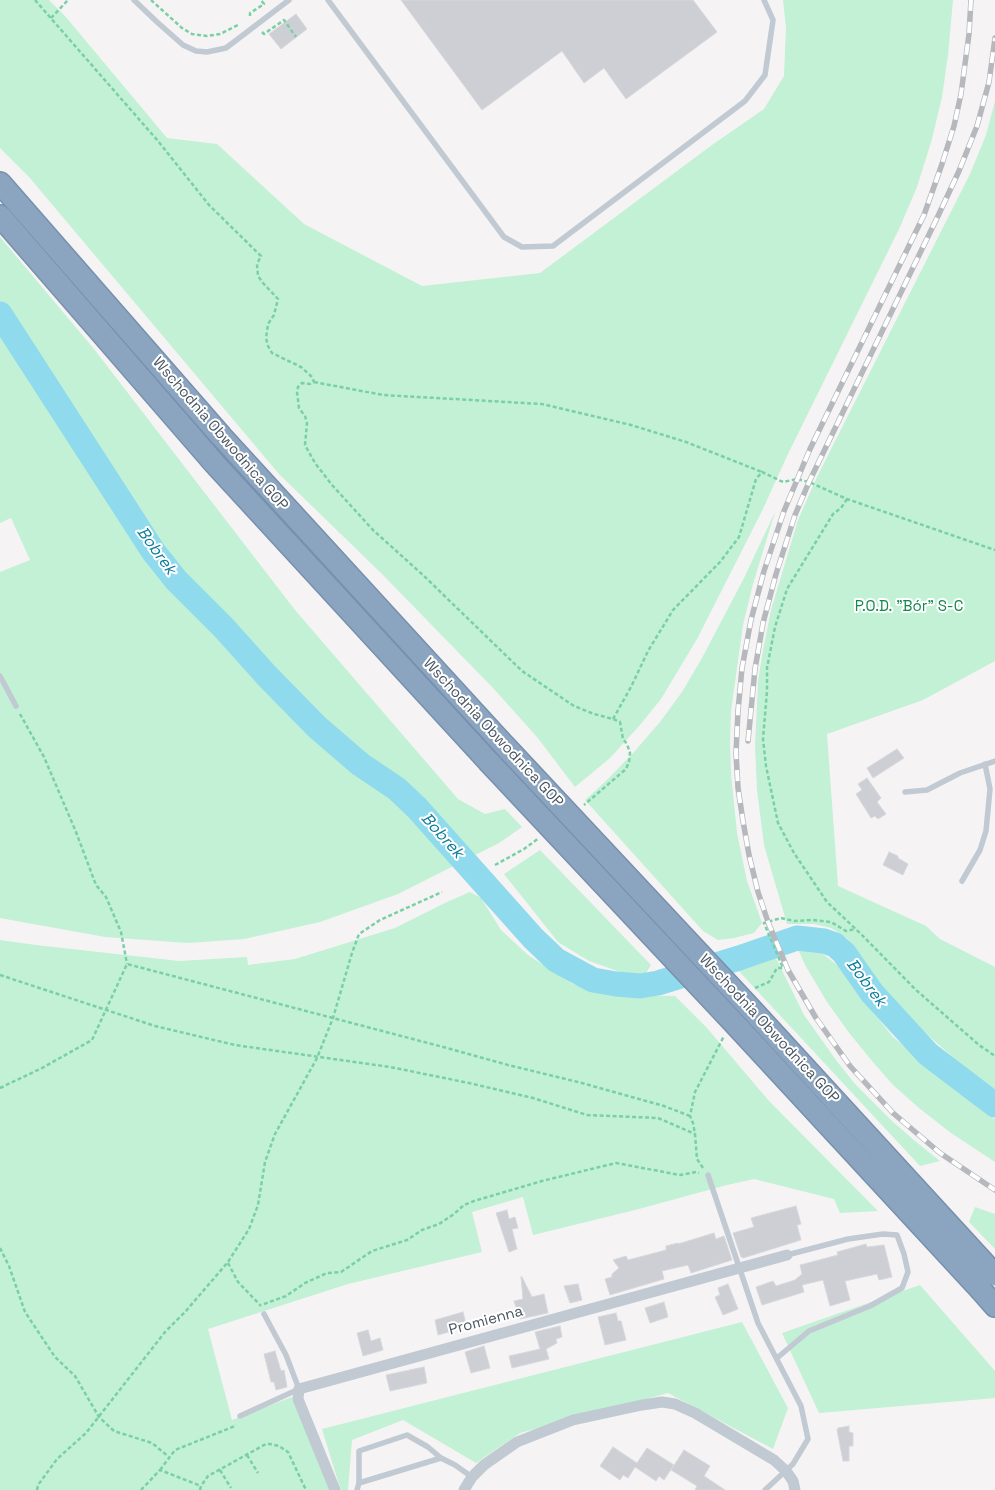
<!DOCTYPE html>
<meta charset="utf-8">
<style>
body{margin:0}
canvas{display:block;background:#f5f3f3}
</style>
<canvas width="995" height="1490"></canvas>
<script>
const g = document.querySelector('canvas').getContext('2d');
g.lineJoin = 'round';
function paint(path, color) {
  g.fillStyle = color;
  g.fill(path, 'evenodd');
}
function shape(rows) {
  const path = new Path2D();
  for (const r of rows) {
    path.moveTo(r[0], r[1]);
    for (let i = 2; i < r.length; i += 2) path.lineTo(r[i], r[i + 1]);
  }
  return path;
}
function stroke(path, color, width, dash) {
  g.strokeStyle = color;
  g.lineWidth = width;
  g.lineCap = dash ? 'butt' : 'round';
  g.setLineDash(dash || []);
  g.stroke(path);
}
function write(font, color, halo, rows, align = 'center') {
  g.font = font + ' "Space Grotesk",sans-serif';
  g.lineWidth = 4;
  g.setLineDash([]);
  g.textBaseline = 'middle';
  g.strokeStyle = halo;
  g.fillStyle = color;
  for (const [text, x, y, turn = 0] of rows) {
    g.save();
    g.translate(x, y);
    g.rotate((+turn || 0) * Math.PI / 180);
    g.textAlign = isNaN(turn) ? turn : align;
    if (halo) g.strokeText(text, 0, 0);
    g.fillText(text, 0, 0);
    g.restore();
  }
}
const green = shape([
 [0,0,49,0,65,16,167,138,217,144,304,224,422,286,540,273,712,145,764,109,784,76,786,28,783,0,953,0,948,55,942,97,932,139,917,187,900,227,787,456,763,509,697,639,661,699,640,725,610,758,575,787,537,737,494,689,382,574,279,474,29,177,0,148],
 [995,101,995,661,923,700,827,734,838,886,926,926,940,939,995,967,995,1093,980,1081,913,1022,882,990,848,939,831,928,814,924,787,924,764,845,757,790,755,746,758,681,763,650,771,610,798,520,816,479,970,174,986,135],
 [0,237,94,349,295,610,458,799,485,814,505,809,522,827,499,843,398,894,320,922,244,939,188,943,105,937,0,918,0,572,30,560,11,518,0,523],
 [775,512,753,584,743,625,731,711,730,742,731,774,737,833,747,881,762,923,754,933,734,938,718,940,703,931,585,800,605,782,634,752,660,722,682,692,702,658,744,578],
 [540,850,651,965,644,976,626,974,589,961,558,942,504,874],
 [470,892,481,898,501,930,528,955,573,984,619,995,675,996,707,1028,769,1101,878,1211,840,1213,834,1199,754,1179,727,1185,635,1210,533,1235,523,1197,472,1212,482,1252,348,1284,208,1329,232,1420,292,1397,311,1439,331,1490,0,1490,0,940,36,945,179,961,247,957,248,965,295,959,395,928,447,902],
 [815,948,841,968,863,1000,893,1037,986,1114,995,1119,995,1162,951,1133,919,1108,893,1085,872,1061,850,1034,827,1002,805,965,798,949],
 [774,954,804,1015,836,1060,855,1084,892,1121,915,1141,940,1161,920,1166,736,968],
 [975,1207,995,1214,995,1249,969,1222],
 [920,1285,995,1371,995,1398,819,1413,782,1333],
 [742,1322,788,1408,773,1449,668,1393,520,1433,476,1463,403,1420,352,1440,348,1490,342,1490,340,1488,322,1429]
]);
const river = shape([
 [0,314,153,551,176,580,224,628,267,676,317,727,360,764,397,789,417,808,533,938,556,960,593,980,616,984,640,986,658,983,739,958,797,938,824,941,835,945,844,953,872,993,928,1054,995,1105]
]);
const building = shape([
 [401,0,693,0,717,32,626,99,604,68,584,83,562,51,482,110,401,0],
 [296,14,307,29,281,49,269,34,296,14],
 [897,749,904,758,873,778,867,768,897,749],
 [867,778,881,798,877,802,886,814,878,819,875,816,871,818,856,794,862,790,858,784,867,778],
 [889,852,898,856,898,858,908,864,903,875,883,865,889,852],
 [796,1206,801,1224,797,1225,801,1240,743,1258,742,1257,741,1257,733,1233,754,1227,751,1218,796,1206],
 [507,1210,509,1219,515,1217,518,1228,512,1229,517,1249,509,1252,496,1213,507,1210],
 [714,1233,716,1239,724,1236,732,1260,691,1273,688,1265,662,1271,664,1279,610,1295,605,1279,612,1277,612,1274,619,1268,613,1260,626,1256,628,1260,666,1250,666,1246,678,1243,678,1244,714,1233],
 [866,1244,867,1247,884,1245,892,1277,879,1280,877,1274,845,1281,850,1300,830,1306,823,1280,802,1285,804,1292,762,1305,756,1287,773,1281,776,1286,795,1280,802,1274,800,1265,838,1255,837,1252,866,1244],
 [521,1277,522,1277,532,1297,544,1294,548,1313,520,1319,514,1301,523,1299,521,1277],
 [578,1284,582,1300,570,1303,564,1286,578,1284],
 [728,1284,738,1309,723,1315,715,1297,720,1295,718,1288,728,1284],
 [664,1302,668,1317,650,1323,645,1308,664,1302],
 [463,1312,467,1327,438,1335,435,1320,463,1312],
 [616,1313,618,1321,621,1321,626,1340,605,1345,598,1317,616,1313],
 [560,1326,562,1337,556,1339,557,1343,546,1349,549,1359,512,1368,509,1356,540,1349,535,1332,560,1326],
 [368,1330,371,1341,380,1338,383,1350,363,1356,357,1333,368,1330],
 [484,1346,490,1368,471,1373,465,1352,484,1346],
 [275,1351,281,1371,284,1370,287,1387,276,1390,274,1382,271,1382,264,1354,275,1351],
 [424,1367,427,1383,390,1391,386,1375,424,1367],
 [849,1426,849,1432,853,1433,853,1446,849,1446,849,1461,843,1461,837,1430,838,1428,849,1426],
 [613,1447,637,1463,647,1448,674,1465,664,1480,659,1476,656,1481,635,1467,628,1478,623,1475,620,1480,600,1466,613,1447],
 [684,1450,710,1466,704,1476,725,1490,695,1490,697,1486,671,1470,684,1450]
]);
const path = shape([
 [35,0,158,141,209,205,261,256,257,264,258,276,263,283,278,299,274,315,268,324,266,338,268,346,272,353,301,367,312,377,314,382,310,384,302,383,298,387,297,392,299,408,305,416,307,423,305,445,315,463,332,485,373,530,424,576,522,671,574,706,594,714,613,719,620,722,623,739,627,744,630,753,629,762,626,769,584,805],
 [151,0,182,28,192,34,207,36,220,34,238,25],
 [250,16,250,13,264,4,261,0],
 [51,18,68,0],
 [262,32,264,34,284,20,296,37],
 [314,382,383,395,542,404,631,425,686,442,762,472],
 [847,499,841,508,833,514,787,589,775,627,767,668,767,691,763,739,766,766,778,823,794,853,827,902,861,934,916,990,979,1045,995,1056],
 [20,714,44,757,76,832,96,885,106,897,121,932,127,964],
 [613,719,631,687,648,651,673,610,720,562,739,537,756,479,762,472,783,482,797,479,809,482,847,499,995,550],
 [495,865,524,849,539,838],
 [0,975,155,1026,235,1045,390,1067,469,1083,533,1098,587,1115,658,1118,695,1134],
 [755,988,769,982,777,968,783,968,764,923,781,918,794,921,813,920,831,922,846,931,856,929],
 [0,1088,42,1068,92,1040,127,964,447,1048,508,1065,578,1082,664,1106,690,1116],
 [703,1168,697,1159,695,1134,693,1123,690,1116,695,1092,724,1036],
 [0,1248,9,1266,25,1312,55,1357,75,1376,99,1417,114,1431,152,1443,169,1457],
 [228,1263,238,1282,261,1306],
 [264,1304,286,1296,305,1283,327,1273,341,1272,372,1251,407,1240,422,1230,439,1224,454,1214,464,1205,474,1201,542,1181,616,1163,680,1175,696,1172,699,1173],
 [247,1455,258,1473],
 [160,1470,175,1450,235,1426,236,1425],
 [220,1470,231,1488],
 [37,1490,38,1485,57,1459,86,1433,165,1332,185,1312,228,1262,249,1229,258,1205,265,1162,275,1134,317,1058,333,1018,352,953,359,934,380,920,442,892],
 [141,1490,160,1470,201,1486],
 [200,1490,201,1486,208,1476,266,1444,270,1444,279,1446,288,1452,306,1490]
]);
const service = shape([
 [134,0,157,22,183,45,196,51,207,52,226,48,289,0],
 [328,0,504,237,522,247,553,246,745,101,765,75,773,20,764,0],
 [0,676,16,706],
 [905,792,927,790,960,773,995,761],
 [962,881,980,850,986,831,990,789,985,764],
 [708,1175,758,1323,801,1406,808,1439,793,1464,765,1490],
 [777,1358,809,1331,870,1306,902,1288,908,1272,904,1254,897,1235,883,1234,848,1239,787,1255],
 [240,1416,299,1389,286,1355,264,1314],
 [359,1483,359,1451,407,1435,428,1447,441,1458],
 [357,1490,359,1483,441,1458,455,1465,472,1477]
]);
const minor = shape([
 [335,1490,298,1399,299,1389,787,1255],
 [464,1490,472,1477,484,1465,517,1442,573,1420,642,1405,662,1402,675,1404,695,1413,774,1460,786,1471,793,1481,795,1490]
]);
const motorway = shape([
 [0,183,221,436,504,745],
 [0,216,215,464,488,761],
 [981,1290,995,1306]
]);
const rail = shape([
 [971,0,969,34,961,94,954,126,942,164,924,215,810,449,784,511,764,571,751,620,742,668,738,711,736,753,738,788,743,821,749,855,758,892,768,922,788,970,816,1018,850,1066,893,1113,940,1153,995,1190],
 [748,741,755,669,763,623,776,574,795,515,809,482,938,216,959,171,977,126,989,82,995,38]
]);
const motorwayBridge = shape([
 [504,745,751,1009,995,1275],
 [488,761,734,1023,981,1290]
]);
const streetNames = [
 ["Wschodnia Obwodnica GOP",220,434,49],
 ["Wschodnia Obwodnica GOP",493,733,47],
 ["Wschodnia Obwodnica GOP",769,1029,47],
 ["Promienna",486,1321,-15]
];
const parkNames = [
 ["P.O.D. \"Bór\" S-C",909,607]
];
const waterNames = [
 ["Bobrek",156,551,54],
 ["Bobrek",442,836,48],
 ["Bobrek",866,983,53]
];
paint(green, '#c3f1d5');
stroke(river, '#90daee', 25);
paint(building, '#cdcfd5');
stroke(building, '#d7d9de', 1);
stroke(motorway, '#7690ad', 24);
stroke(path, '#7ad0a6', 2.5, [4, 2.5]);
stroke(service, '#c1cad2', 5.5);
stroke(minor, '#c1cad2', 11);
stroke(motorway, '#8ba5c1', 21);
stroke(rail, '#b5b8bd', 5.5);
stroke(rail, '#fff', 4, [11]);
stroke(motorwayBridge, '#7690ad', 24, []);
stroke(motorwayBridge, '#8ba5c1', 21);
write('15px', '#4a5661', '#fff', streetNames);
write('15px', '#17864f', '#fff', parkNames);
write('italic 16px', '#0c7c9b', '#fff', waterNames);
</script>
